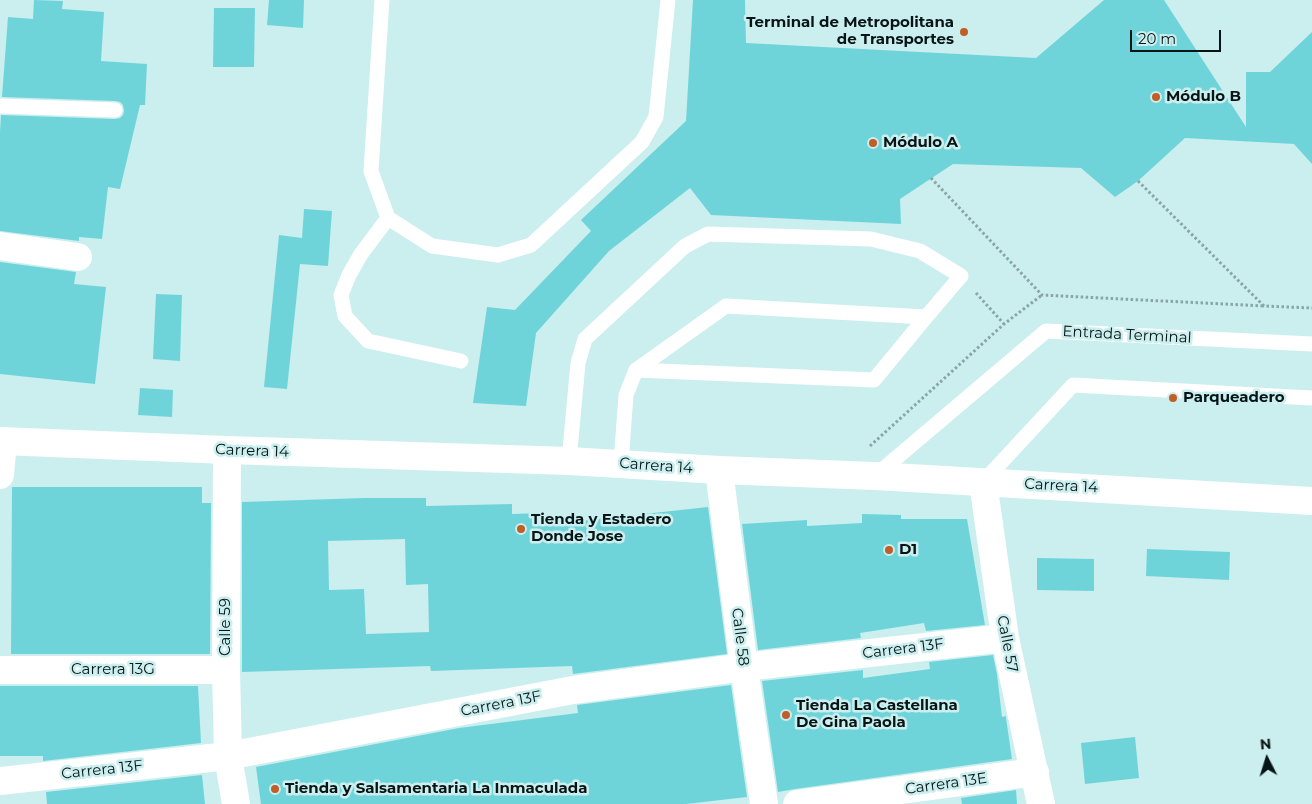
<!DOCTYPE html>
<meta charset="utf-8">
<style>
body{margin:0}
#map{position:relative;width:1312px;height:804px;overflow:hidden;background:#cbeeef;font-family:Montserrat,sans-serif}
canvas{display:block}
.north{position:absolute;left:1242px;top:734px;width:50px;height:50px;-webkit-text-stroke:4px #cbeeef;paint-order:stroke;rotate:355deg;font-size:14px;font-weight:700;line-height:20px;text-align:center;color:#081516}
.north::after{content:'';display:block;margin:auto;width:18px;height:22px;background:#081516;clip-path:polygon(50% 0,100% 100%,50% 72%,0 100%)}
.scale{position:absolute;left:1130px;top:30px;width:91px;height:22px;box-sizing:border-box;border:2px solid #081516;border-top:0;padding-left:6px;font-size:15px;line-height:18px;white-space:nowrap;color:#081516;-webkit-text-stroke:4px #cbeeef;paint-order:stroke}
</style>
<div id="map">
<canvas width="1312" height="804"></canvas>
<div class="north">N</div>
<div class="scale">20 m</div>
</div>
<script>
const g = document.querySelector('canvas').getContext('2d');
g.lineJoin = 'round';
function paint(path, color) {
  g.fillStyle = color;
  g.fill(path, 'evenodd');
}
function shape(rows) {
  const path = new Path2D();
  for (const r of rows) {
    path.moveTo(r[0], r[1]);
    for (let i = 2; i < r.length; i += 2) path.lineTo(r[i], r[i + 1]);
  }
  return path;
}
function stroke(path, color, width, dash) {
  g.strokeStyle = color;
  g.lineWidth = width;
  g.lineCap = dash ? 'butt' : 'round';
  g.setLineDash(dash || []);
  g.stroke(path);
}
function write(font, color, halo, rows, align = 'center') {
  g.font = font + ' Montserrat,sans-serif';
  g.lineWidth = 5;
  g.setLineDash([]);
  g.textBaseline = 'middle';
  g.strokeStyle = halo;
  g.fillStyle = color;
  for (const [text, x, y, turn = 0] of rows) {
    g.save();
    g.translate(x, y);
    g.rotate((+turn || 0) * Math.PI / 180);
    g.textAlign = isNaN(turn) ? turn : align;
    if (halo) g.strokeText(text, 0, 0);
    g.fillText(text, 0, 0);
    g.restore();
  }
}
const building = shape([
 [34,0,63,1,62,9,104,12,101,61,147,64,145,105,140,105,120,189,108,187,102,239,79,237,79,241,0,231,0,132,1,115,115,119,120,118,123,115,124,111,123,105,120,102,115,101,2,97,8,17,33,19],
 [269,0,304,0,303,28,267,25],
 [693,0,745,0,746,43,1036,58,1104,0,1164,0,1246,127,1246,72,1270,72,1312,32,1312,164,1294,144,1185,138,1138,181,1115,197,1081,168,953,164,900,199,901,224,711,215,690,188,609,251,536,333,526,406,473,403,487,307,515,310,591,231,581,220,686,121],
 [214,8,255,8,254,67,213,67],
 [304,209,332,211,328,266,300,264,287,389,264,387,279,235,302,238],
 [0,262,76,272,74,284,106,287,95,384,0,374],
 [156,294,182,295,180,361,153,359],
 [140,388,173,390,172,417,138,415],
 [12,487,202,487,202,503,211,503,210,654,11,654],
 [364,498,426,498,426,506,512,504,512,514,543,513,543,525,708,507,727,654,573,674,572,666,431,671,430,666,242,672,242,502],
 [405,539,406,585,428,584,429,632,366,634,364,589,329,590,328,541],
 [862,514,901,515,901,519,967,519,985,625,926,631,924,623,860,633,861,638,758,650,742,524,807,520,807,526,862,523],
 [1147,549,1230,552,1229,580,1146,576],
 [1037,558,1094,559,1094,591,1037,590],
 [993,655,997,674,1002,717,1006,716,1006,718,1012,759,795,789,778,792,762,681,863,670,863,678,930,669,929,662],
 [731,685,747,797,686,804,261,804,256,767,459,728,578,713,577,705],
 [0,686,198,686,201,743,43,761,43,756,0,756],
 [1135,737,1139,778,1085,784,1081,743],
 [202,775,205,804,47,804,46,792],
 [1016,790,1017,804,962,804,961,798]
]);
const path = shape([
 [931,178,1042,295,1264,306],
 [1138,181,1264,306,1312,308],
 [976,293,1004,324],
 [870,446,1004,324,1042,295]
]);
const service = shape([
 [382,0,371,171,388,218,432,246,498,255,531,245,642,142,656,117,668,0],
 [0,106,115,110],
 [388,218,361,254,349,275,341,295,345,316,368,341,461,361],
 [569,461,578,363,585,339,685,246,708,234,871,239,920,251,961,276,926,317],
 [621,463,626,395,636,370,726,306,926,317,874,380,636,370],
 [875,476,1046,331,1312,344],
 [983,482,1073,385,1312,398]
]);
const minor = shape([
 [0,246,78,257],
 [719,470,744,667,764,804],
 [0,475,3,441],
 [983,482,1005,638,1041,804],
 [0,670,226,670],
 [0,781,228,756,573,690,744,667,1005,638],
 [797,804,1035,772]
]);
const tertiary = shape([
 [227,450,226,670,228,756,236,804]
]);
const secondary = shape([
 [0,441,227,450,569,461,719,470,875,476,1312,501]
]);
const markers = [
 [964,32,5,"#c15d27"],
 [1156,97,5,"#c15d27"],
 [873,143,5,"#c15d27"],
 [1173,398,5,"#c15d27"],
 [521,529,5,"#c15d27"],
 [889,550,5,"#c15d27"],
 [786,715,5,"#c15d27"],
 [275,789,5,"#c15d27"]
];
const poiNames = [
 ["Terminal de Metropolitana",954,23,"right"],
 ["de Transportes",954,40,"right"],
 ["Módulo B",1166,97],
 ["Módulo A",883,143],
 ["Parqueadero",1183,398],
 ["Tienda y Estadero",531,520],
 ["Donde Jose",531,537],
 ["D1",899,550],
 ["Tienda La Castellana",796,706],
 ["De Gina Paola",796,723],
 ["Tienda y Salsamentaria La Inmaculada",285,789]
];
const streetNames = [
 ["Entrada Terminal",1127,335,3],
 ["Carrera 14",252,451,2],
 ["Carrera 14",656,466,4],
 ["Carrera 14",1061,486,3],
 ["Calle 59",226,627,-90],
 ["Calle 58",740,637,83],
 ["Calle 57",1007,644,79],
 ["Carrera 13F",903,649,-7],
 ["Carrera 13G",113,670],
 ["Carrera 13F",501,704,-11],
 ["Carrera 13F",102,770,-6],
 ["Carrera 13E",946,784,-8]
];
paint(building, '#6fd4d9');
stroke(path, '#89a5a6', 3, [2.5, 2.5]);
stroke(service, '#fff', 15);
stroke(minor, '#fff', 28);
stroke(tertiary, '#fff', 28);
stroke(secondary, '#fff', 28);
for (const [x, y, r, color] of markers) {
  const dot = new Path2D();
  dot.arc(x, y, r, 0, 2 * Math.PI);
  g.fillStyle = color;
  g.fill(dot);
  stroke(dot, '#cbeeef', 2);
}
write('bold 15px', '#081516', '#cbeeef', poiNames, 'left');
write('15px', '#081516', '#cbeeef', streetNames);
</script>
